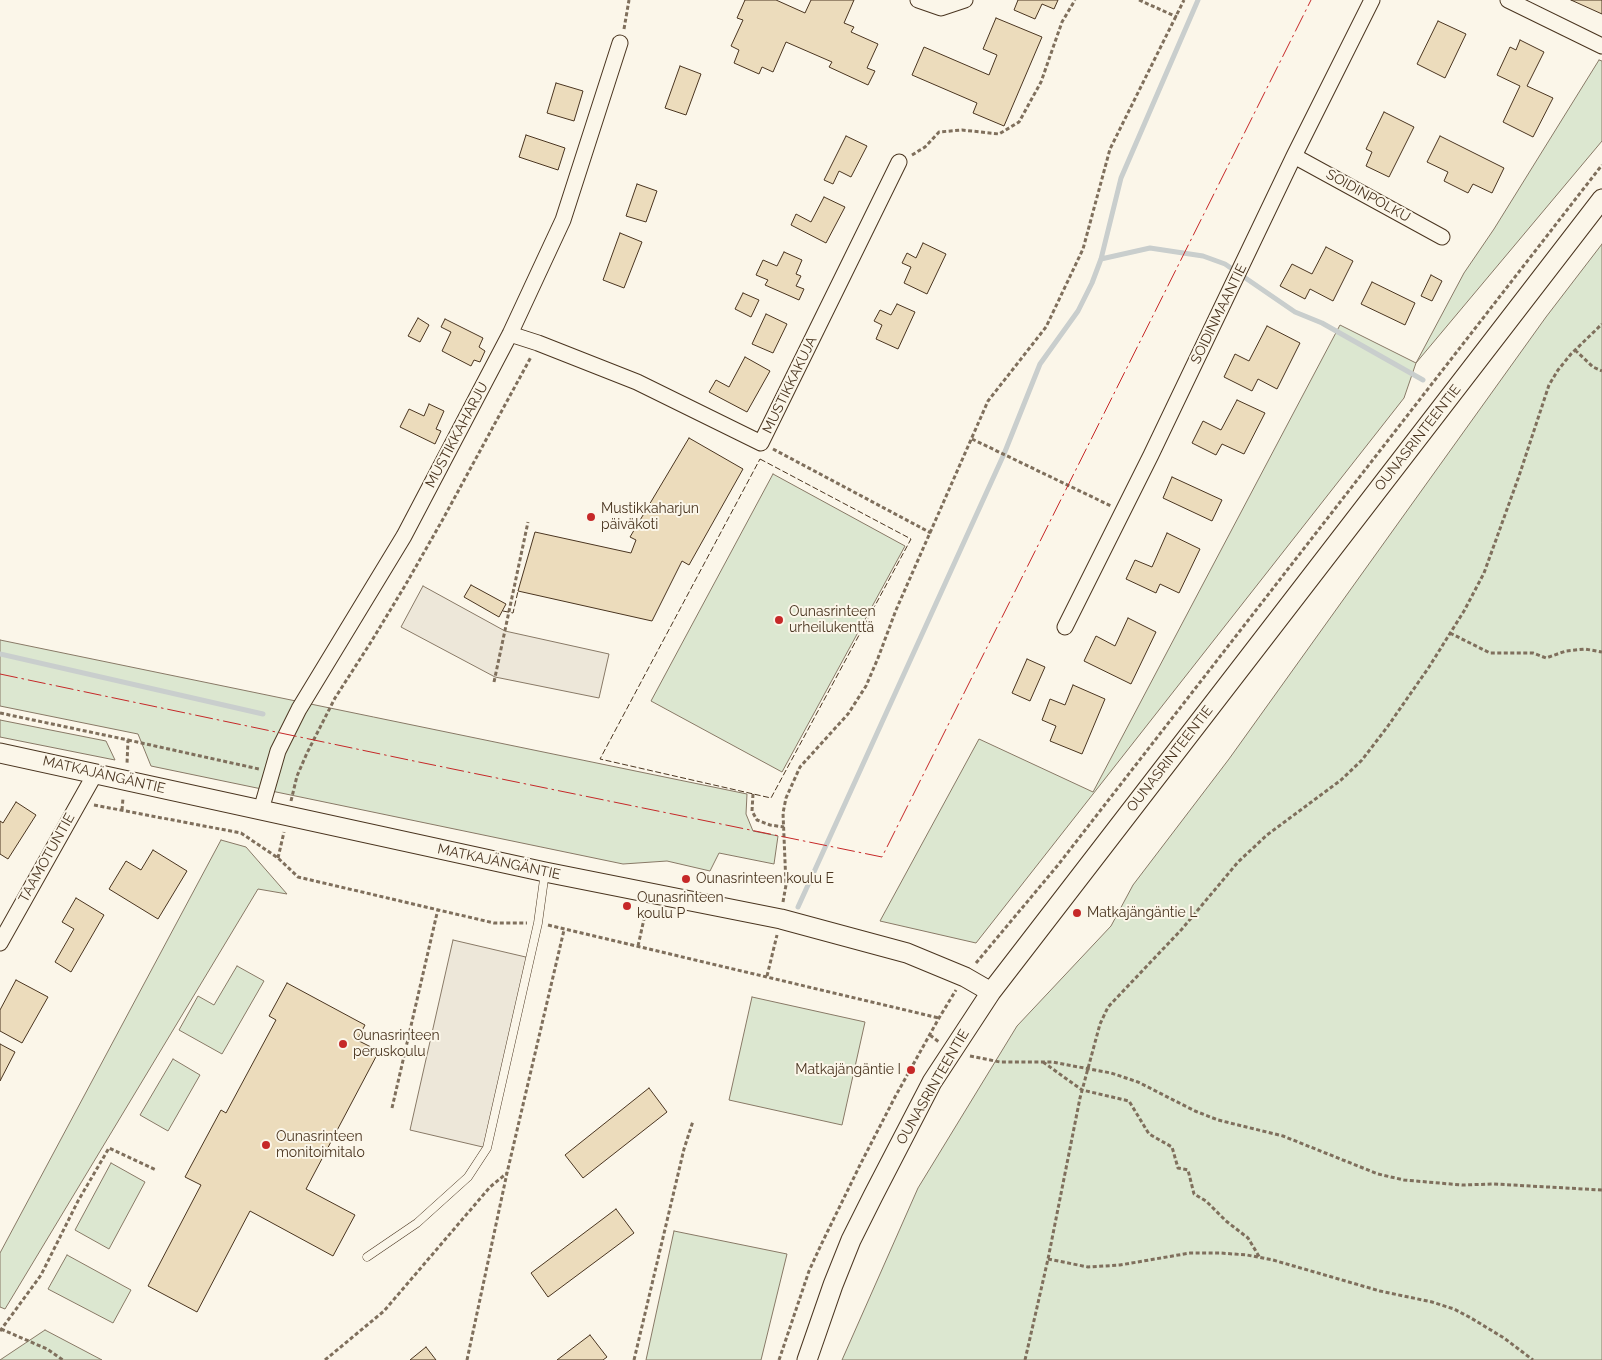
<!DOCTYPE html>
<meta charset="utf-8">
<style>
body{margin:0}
canvas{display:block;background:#fbf6e9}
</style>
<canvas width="1602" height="1360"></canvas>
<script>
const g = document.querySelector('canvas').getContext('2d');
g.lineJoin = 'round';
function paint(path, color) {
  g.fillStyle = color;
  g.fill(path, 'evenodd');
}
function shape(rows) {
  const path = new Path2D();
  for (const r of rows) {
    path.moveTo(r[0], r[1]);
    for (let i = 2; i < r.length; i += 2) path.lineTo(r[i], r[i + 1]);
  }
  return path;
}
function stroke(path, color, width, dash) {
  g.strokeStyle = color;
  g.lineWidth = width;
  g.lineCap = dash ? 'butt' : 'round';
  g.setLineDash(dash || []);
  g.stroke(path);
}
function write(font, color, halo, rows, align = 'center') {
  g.font = font + ' Raleway,sans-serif';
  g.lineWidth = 4;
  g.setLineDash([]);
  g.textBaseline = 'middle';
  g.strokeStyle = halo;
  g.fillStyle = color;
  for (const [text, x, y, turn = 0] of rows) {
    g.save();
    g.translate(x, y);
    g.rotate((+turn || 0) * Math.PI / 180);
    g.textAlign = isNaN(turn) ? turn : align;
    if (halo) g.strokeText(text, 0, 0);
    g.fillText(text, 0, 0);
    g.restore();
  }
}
const green = shape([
 [1599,60,1602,61,1602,141,1416,363,1404,398,976,943,880,921,979,739,1093,792,1340,325,1416,363,1464,273,1494,229,1599,60],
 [1602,244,1602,1360,842,1360,918,1188,1017,1026,1111,926,1133,885,1229,759,1546,317,1602,244],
 [773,474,905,546,782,772,651,701,773,474],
 [0,640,747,794,746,814,753,831,778,836,774,864,719,853,710,871,667,861,623,864,151,766,138,734,0,706,0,640],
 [0,720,106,741,115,760,0,737,0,720],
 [221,840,246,847,287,894,258,889,5,1309,0,1307,0,1253,221,840],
 [237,966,264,981,222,1054,179,1030,198,996,214,1005,237,966],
 [752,997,865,1022,842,1125,729,1100,752,997],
 [173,1059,200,1075,168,1131,140,1115,173,1059],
 [111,1163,145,1182,109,1249,75,1230,111,1163],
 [674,1231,787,1254,761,1360,646,1360,674,1231],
 [67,1255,131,1290,113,1323,48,1289,67,1255],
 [45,1330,102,1360,0,1360,45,1330]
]);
const parking = shape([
 [423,586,505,631,609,654,599,698,495,677,401,627,423,586],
 [453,940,530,958,487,1148,410,1130,453,940]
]);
const stream = shape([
 [1101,259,1150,248,1203,256,1225,264,1295,312,1322,323,1423,380],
 [0,654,263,714],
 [798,907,1004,454,1040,364,1078,311,1092,283,1101,259,1121,178,1198,0]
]);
const building = shape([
 [745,0,776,0,805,13,811,0,854,0,844,23,854,27,851,32,878,44,867,68,875,71,868,85,829,67,832,62,786,42,773,72,762,67,759,74,734,63,739,50,731,46,743,20,737,18,745,0],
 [1018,0,1058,0,1054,9,1042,4,1035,19,1014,10,1018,0],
 [1571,0,1602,0,1602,14,1571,0],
 [996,18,1042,37,1004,126,973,113,977,103,912,75,924,47,989,75,997,55,983,49,996,18],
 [1438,21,1466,34,1445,78,1417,64,1438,21],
 [1520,40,1544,52,1527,86,1553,98,1533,137,1503,122,1520,86,1497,75,1510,47,1516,50,1520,40],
 [680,66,701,74,686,115,665,108,680,66],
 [556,83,583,91,574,121,547,113,556,83],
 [1384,112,1414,127,1389,177,1366,166,1372,152,1366,149,1384,112],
 [526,135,565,148,558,170,519,157,526,135],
 [846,136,867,146,851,177,839,171,833,184,824,180,846,136],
 [1440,136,1504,168,1492,193,1473,184,1468,193,1444,181,1448,172,1427,162,1440,136],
 [637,184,657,191,646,222,626,216,637,184],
 [824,197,845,207,826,243,791,225,796,214,811,222,824,197],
 [620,233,642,242,624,288,603,280,620,233],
 [923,243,946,254,927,294,904,283,911,267,902,263,907,253,916,258,923,243],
 [1326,247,1353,261,1333,301,1310,289,1305,299,1280,286,1292,264,1312,274,1326,247],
 [784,252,802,260,796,274,801,276,796,286,804,289,799,300,765,285,768,280,756,275,763,260,777,266,784,252],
 [1431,275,1442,281,1432,301,1421,296,1431,275],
 [1372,282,1415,303,1405,325,1361,304,1372,282],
 [743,293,759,300,751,317,735,309,743,293],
 [897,304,915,312,898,349,876,339,882,325,874,321,880,310,891,315,897,304],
 [766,314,787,324,773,353,752,344,766,314],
 [418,318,429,325,420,342,408,336,418,318],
 [445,319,483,338,479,347,485,351,480,362,474,360,471,366,442,351,451,332,441,327,445,319],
 [1267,326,1300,343,1277,389,1258,379,1252,391,1224,377,1235,354,1249,361,1267,326],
 [745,357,770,371,747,412,709,392,716,380,729,387,745,357],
 [1237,400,1265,413,1244,454,1222,444,1216,455,1192,443,1203,421,1221,430,1237,400],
 [429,404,444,411,436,429,441,431,435,444,400,427,409,409,424,416,429,404],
 [689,438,743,469,689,565,682,561,652,621,518,591,535,532,631,553,636,540,630,537,689,438],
 [1172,477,1222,500,1212,521,1163,498,1172,477],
 [1167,533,1200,549,1179,593,1160,584,1156,593,1126,579,1135,560,1152,567,1167,533],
 [471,585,506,604,499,617,464,597,471,585],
 [1128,618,1156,632,1131,684,1084,661,1096,636,1115,646,1128,618],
 [1027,659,1045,667,1030,701,1012,693,1027,659],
 [1073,685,1105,699,1082,754,1050,741,1056,726,1042,720,1050,699,1065,705,1073,685],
 [16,802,36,815,8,859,0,854,0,821,3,823,16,802],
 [153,850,187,871,158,919,109,889,126,861,141,870,153,850],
 [76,898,104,915,71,972,55,962,74,929,62,922,76,898],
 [16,980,48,997,22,1043,0,1031,0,1010,16,980],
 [287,983,365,1025,357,1040,379,1051,306,1189,355,1215,333,1256,250,1211,197,1312,148,1286,201,1185,185,1177,221,1110,226,1113,276,1020,269,1016,287,983],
 [0,1044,15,1052,0,1081,0,1044],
 [649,1088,667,1112,583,1178,565,1155,649,1088],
 [616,1209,634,1233,548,1297,531,1273,616,1209],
 [590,1335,607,1357,603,1360,557,1360,590,1335],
 [426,1347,436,1360,410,1360,426,1347]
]);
const path = shape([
 [1139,0,1177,17],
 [624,29,629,0],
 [912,155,925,147,939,132,962,130,999,134,1019,122,1041,82,1062,22,1075,0],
 [1575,350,1593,367,1602,371],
 [972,439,1111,506],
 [773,449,931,533],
 [1450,633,1490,653,1533,653,1546,658,1566,651,1585,649,1602,652],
 [494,682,528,522],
 [0,713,128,740,127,764],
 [128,740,259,769],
 [753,794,752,811,757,820,770,825,784,827],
 [291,801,297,776,307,753,335,698,371,642,406,584,443,519,531,357],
 [94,805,241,833,278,858,298,877,494,923,527,923],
 [122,810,123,798],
 [278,858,284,832],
 [783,902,786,885,783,813,786,798,800,767,848,714,866,686,878,658,896,610,988,401,1046,327,1083,249,1110,149,1184,0],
 [548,925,939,1018],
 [638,946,646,910],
 [976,963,1058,865,1602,165],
 [767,976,777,935],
 [930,1035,939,1042],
 [970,1056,1000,1062,1052,1062,1111,1073,1138,1082,1195,1111,1218,1120,1283,1136,1378,1174,1404,1180,1462,1185,1494,1184,1602,1190],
 [1043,1062,1082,1090,1129,1101,1149,1134,1172,1147,1178,1168,1188,1170,1194,1194,1206,1201,1226,1221,1248,1238,1260,1258],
 [392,1108,438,909],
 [1048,1259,1088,1267,1120,1265,1190,1253,1220,1253,1247,1255,1273,1260,1380,1291,1432,1302,1454,1309,1471,1318,1504,1338,1533,1360],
 [1,1329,47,1349,63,1360],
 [0,1331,41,1275,78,1201,109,1148,156,1170],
 [325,1360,384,1311,490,1187,507,1173],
 [467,1360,507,1173,564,930],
 [634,1360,684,1149,693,1121],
 [779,1360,809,1271,820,1247,860,1165,895,1097,939,1018,956,990],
 [1025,1360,1048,1259,1080,1098,1100,1024,1108,1007,1182,929,1238,862,1267,835,1341,780,1362,760,1388,726,1429,667,1464,611,1484,573,1519,476,1549,385,1558,370,1571,354,1602,324]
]);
const service = shape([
 [367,1257,417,1223,468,1177,487,1148,538,923,545,872]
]);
const minor = shape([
 [918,0,941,8,965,0],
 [1508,0,1602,46],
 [1294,156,1442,237],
 [510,334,538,343,637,382,761,443,899,162],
 [1065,627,1151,455,1294,156,1372,0],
 [261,810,278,751,299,709,404,536,510,334,563,220,620,43],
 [0,943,95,774]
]);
const tertiary = shape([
 [0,753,545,872,781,919,907,953,965,977,991,992],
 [807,1360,833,1285,851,1240,873,1196,932,1082,991,992,1602,199]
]);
const fence = shape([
 [760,459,911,539,771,798,600,759,760,459],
 [503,611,513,613,518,591]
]);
const power = shape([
 [0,674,409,760,882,857,1311,0]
]);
const markers = [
 [591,517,5,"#c62828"],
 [779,620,5,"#c62828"],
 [686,879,5,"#c62828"],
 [627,906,5,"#c62828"],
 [1077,913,5,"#c62828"],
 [343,1044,5,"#c62828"],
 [911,1070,5,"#c62828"],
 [266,1145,5,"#c62828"]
];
const streetNames = [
 ["SOIDINPOLKU",1368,196,29],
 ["SOIDINMAANTIE",1219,314,-64],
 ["MUSTIKKAKUJA",790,385,-64],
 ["MUSTIKKAHARJU",457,435,-62],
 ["OUNASRINTEENTIE",1418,438,-52],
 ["OUNASRINTEENTIE",1170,759,-52],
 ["MATKAJÄNGÄNTIE",104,775,13],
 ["TAAMOTUNTIE",47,858,-61],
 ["MATKAJÄNGÄNTIE",499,862,12],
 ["OUNASRINTEENTIE",933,1087,-60]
];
const poiNames = [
 ["Mustikkaharjun",601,509],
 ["päiväkoti",601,525],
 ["Ounasrinteen",789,612],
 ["urheilukenttä",789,628],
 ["Ounasrinteen koulu E",696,879],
 ["Ounasrinteen",637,898],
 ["koulu P",637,914],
 ["Matkajängäntie L",1087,913],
 ["Ounasrinteen",353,1036],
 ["peruskoulu",353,1052],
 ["Matkajängäntie I",901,1070,"right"],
 ["Ounasrinteen",276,1137],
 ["monitoimitalo",276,1153]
];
paint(green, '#dce7d0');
stroke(green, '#887966', 1);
paint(parking, '#ede7d9');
stroke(parking, '#887966', 1);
stroke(stream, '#c9cecd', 5);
paint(building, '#ecdcbc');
stroke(building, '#4a3520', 1);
stroke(service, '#4a3520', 9);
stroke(minor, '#4a3520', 17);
stroke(tertiary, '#4a3520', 21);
stroke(path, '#7f6f5c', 3, [4, 2.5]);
stroke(service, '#fbf6e9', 8);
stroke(minor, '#fbf6e9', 15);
stroke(tertiary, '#fbf6e9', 19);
stroke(fence, '#4a3520', 1, [6, 2.5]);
stroke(power, '#c62828', 1, [18, 4, 2.5, 4]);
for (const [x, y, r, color] of markers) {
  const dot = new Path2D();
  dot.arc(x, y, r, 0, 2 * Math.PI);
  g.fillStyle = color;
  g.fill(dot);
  stroke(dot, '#fbf6e9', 2);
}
write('14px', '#4a3520', '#fbf6e9', streetNames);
write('14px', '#4a3520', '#fbf6e9', poiNames, 'left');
</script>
